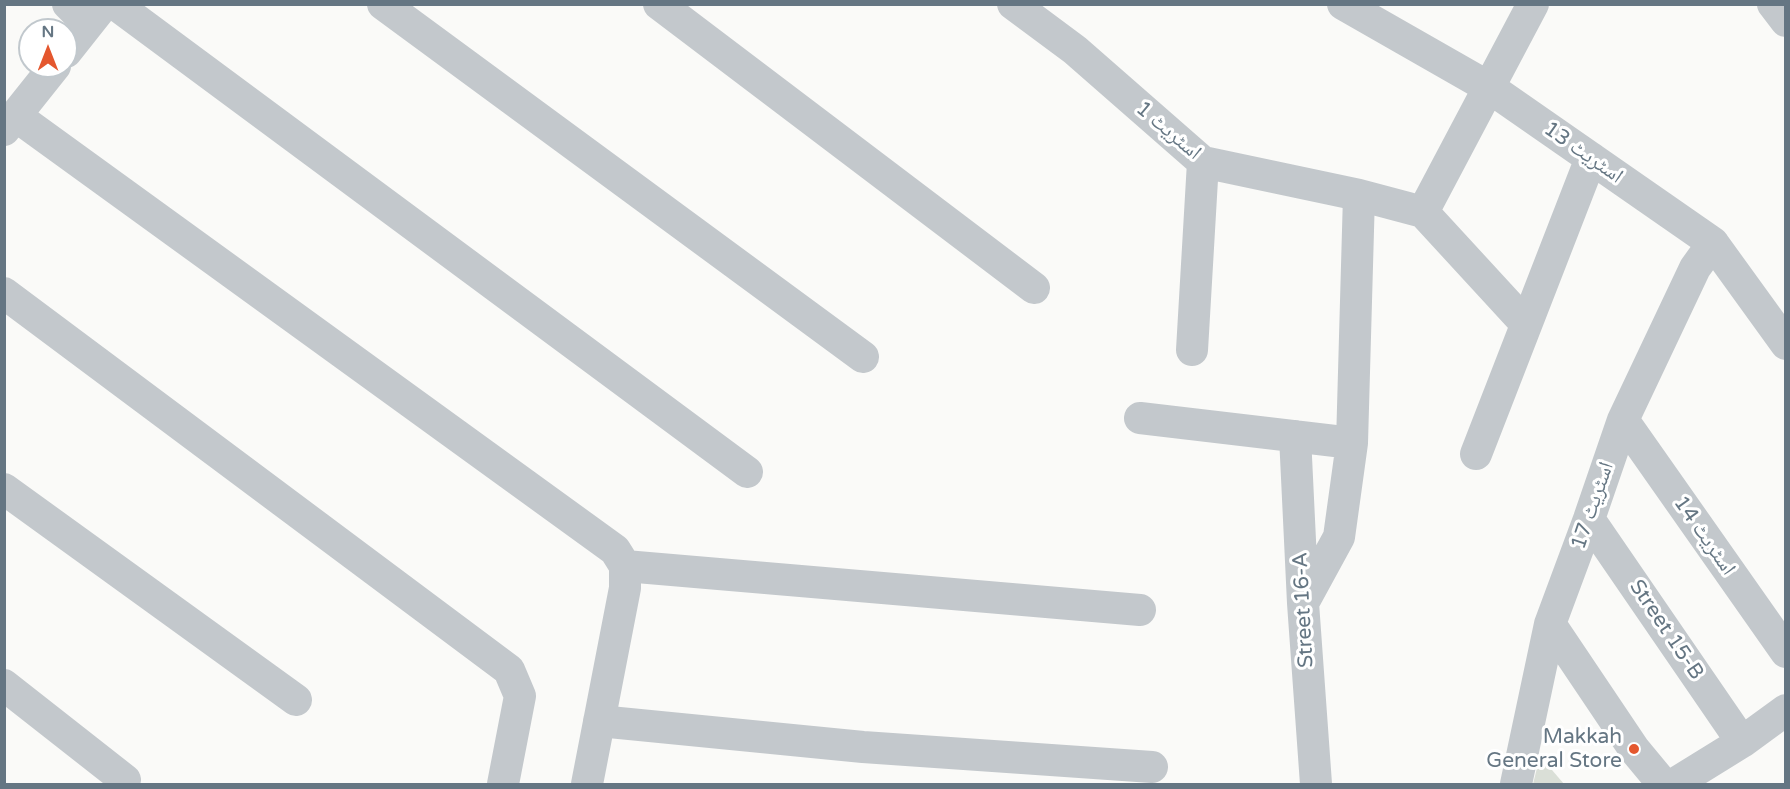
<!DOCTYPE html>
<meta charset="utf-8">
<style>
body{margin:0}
#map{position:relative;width:1790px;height:789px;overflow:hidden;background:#fafaf8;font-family:"Varela Round",sans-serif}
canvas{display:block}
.frame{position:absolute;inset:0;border:6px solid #657683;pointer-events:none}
.north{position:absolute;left:18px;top:18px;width:60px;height:60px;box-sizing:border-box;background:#fff;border:2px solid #c1c8cd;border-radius:50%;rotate:0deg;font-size:16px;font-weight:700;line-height:24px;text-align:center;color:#657683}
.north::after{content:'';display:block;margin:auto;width:21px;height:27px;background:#e4572e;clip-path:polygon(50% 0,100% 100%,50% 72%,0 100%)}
</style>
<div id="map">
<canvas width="1790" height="789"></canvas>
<div class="frame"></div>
<div class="north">N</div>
</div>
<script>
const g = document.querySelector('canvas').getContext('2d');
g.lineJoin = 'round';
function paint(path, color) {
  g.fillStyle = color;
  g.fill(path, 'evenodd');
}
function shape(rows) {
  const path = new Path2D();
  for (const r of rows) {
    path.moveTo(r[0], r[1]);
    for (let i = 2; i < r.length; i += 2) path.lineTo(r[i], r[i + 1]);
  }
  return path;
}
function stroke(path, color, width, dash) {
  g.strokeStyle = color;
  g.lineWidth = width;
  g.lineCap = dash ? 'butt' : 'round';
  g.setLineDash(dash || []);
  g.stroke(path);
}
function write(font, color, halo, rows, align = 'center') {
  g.font = font + ' "Varela Round","Noto Naskh Arabic",sans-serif';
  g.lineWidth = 6;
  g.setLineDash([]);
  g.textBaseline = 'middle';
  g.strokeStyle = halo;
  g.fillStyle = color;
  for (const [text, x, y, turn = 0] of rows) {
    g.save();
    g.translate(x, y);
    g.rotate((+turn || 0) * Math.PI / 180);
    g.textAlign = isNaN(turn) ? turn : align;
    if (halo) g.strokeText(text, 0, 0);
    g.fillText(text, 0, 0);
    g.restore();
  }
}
const green = shape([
 [1540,756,1564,784,1533,784]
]);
const street = shape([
 [68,4,88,24],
 [115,4,747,472],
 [383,4,863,357],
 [659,4,1034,288],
 [1013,4,1075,50,1203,162,1359,195,1423,212],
 [1343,4,1490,88,1713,243,1786,344],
 [1773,4,1786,21],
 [66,52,104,4],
 [16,116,615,550,625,566,625,588,587,784],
 [4,130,55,66],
 [1423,212,1533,4],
 [1423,212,1526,324],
 [4,293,509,670,520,696,503,784],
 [1192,350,1203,162],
 [1140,418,1352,443],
 [1623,420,1786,652],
 [1295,436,1303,603,1316,784],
 [1476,454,1591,158],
 [4,489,296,700],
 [1589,519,1742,742],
 [625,566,1140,610],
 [1303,603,1339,537,1352,443,1359,195],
 [1550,624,1634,749,1663,784],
 [4,685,125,780,120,784],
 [599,721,863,747,1152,767],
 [1516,784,1550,624,1589,519,1623,420,1695,268,1713,243],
 [1674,784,1742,742,1786,710]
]);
const markers = [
 [1634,749,6,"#e4572e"]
];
const streetNames = [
 ["اسٹریٹ 1",1168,131,40],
 ["اسٹریٹ 13",1583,153,35],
 ["اسٹریٹ 17",1593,506,-71],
 ["اسٹریٹ 14",1704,536,55],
 ["Street 16-A",1304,610,-93],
 ["Street 15-B",1666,630,56]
];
const poiNames = [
 ["Makkah",1622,737],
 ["General Store",1622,761]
];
paint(green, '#dadfd7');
stroke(street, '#c3c8cc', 32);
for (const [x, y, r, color] of markers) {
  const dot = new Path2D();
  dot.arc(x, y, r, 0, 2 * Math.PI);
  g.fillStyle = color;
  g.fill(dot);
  stroke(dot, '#fff', 2);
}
write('21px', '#657683', '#fff', streetNames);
write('21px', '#657683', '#fff', poiNames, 'right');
</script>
